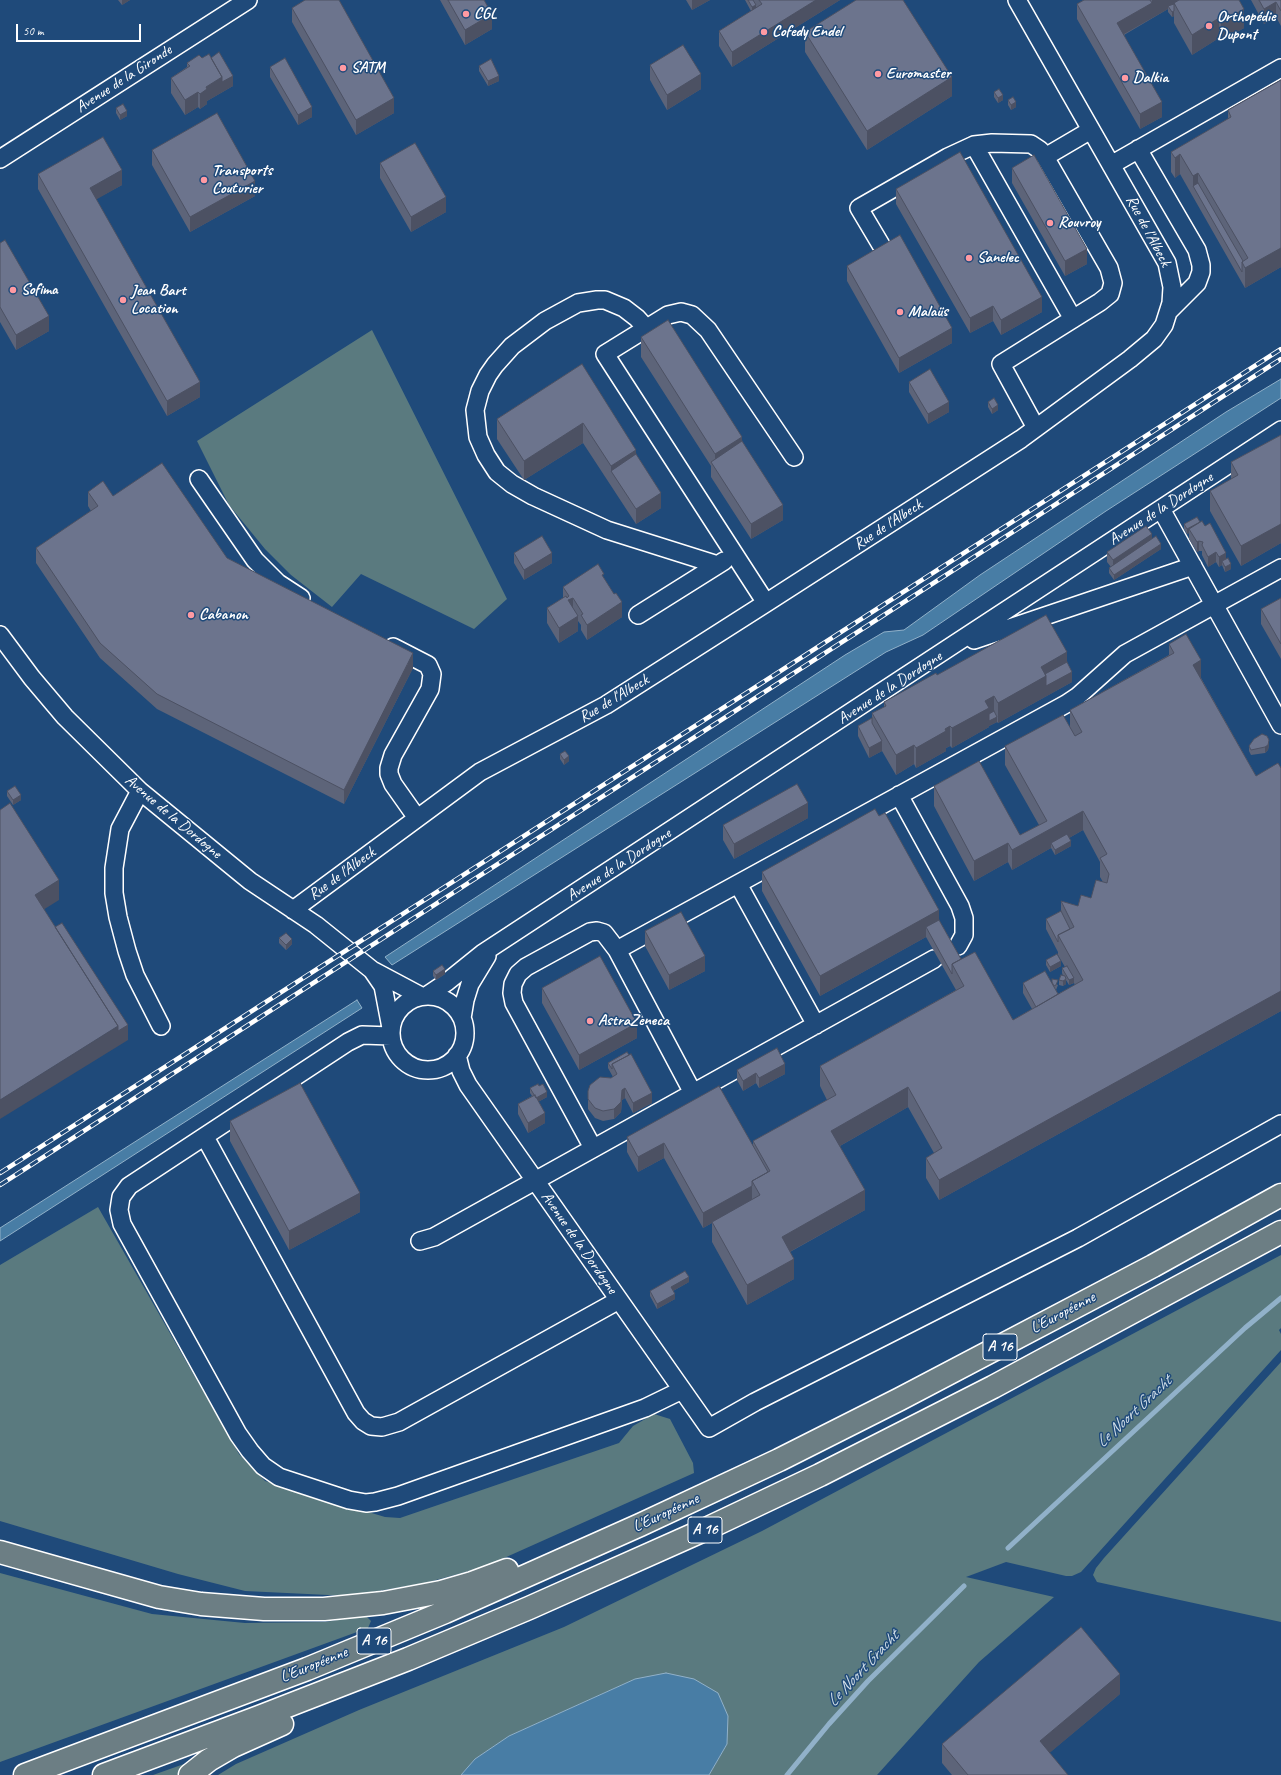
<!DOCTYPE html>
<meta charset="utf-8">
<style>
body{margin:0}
#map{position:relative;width:1281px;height:1775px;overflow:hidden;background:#1f4a7a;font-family:Caveat,sans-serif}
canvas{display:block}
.scale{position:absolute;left:16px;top:24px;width:125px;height:18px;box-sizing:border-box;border:2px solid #fff;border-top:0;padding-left:5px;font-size:12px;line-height:14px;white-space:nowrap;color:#fff;-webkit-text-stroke:3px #1f4a7a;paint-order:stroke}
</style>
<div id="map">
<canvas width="1281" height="1775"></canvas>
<div class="scale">50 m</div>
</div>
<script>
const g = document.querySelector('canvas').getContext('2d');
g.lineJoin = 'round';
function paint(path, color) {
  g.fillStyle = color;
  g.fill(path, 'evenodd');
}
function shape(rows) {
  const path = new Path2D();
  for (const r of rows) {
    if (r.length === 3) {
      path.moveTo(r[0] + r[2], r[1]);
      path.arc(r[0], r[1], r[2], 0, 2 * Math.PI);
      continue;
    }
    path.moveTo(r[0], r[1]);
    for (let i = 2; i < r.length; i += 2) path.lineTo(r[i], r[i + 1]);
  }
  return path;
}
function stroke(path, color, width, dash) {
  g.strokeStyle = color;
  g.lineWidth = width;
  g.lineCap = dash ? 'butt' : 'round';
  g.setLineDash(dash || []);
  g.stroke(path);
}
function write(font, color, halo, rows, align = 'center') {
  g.font = font + ' Caveat,sans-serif';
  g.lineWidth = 3;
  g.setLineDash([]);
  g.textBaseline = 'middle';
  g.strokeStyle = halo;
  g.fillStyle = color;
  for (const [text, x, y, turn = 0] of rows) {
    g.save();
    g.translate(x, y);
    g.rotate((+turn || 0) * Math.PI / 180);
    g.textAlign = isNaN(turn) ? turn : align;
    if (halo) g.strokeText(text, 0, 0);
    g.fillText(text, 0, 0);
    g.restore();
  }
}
const green = shape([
 [372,330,507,599,474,629,361,574,332,607,291,575,265,549,229,505,197,441],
 [98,1207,239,1454,265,1481,385,1517,400,1518,619,1443,633,1426,654,1414,670,1419,693,1463,694,1473,484,1567,425,1583,349,1596,245,1591,178,1574,0,1521,0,1265],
 [1281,1255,1281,1328,1279,1330,1281,1334,1281,1350,1081,1572,1072,1576,1066,1576,1006,1562,966,1577,1054,1597,979,1662,877,1775,709,1775,727,1744,635,1679,509,1736,475,1759,461,1775,218,1775,236,1764,359,1710,564,1627,762,1531],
 [1281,1362,1281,1622,1097,1582,1093,1575,1096,1568,1104,1558],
 [0,1573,152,1614,245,1623,325,1622,355,1617,367,1617,371,1621,368,1628,0,1762],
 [184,1764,185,1768,177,1775,153,1775]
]);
const water = shape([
 [1281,379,1281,398,1106,511,923,635,886,652,392,965,385,957,845,655,884,632,904,630,980,575,1226,412,1281,379],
 [357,1000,362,1008,0,1241,0,1228,357,1000],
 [666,1673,694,1679,718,1693,728,1716,727,1744,709,1775,461,1775,475,1759,509,1736,635,1679,666,1673]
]);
const stream = shape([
 [1008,1548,1245,1328,1281,1298],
 [787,1775,829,1724,868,1681,964,1586]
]);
const minor = shape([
 [974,145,1073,319],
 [1138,149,1197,250,1201,265,1201,272,1197,283,1169,311],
 [0,159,248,0],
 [1111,165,1281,68],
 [881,245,859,208,948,157,974,145,992,143,1031,144,1040,150,1045,157,1091,130],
 [646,328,637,318,624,308,605,300,597,300,578,303,545,321,512,346,495,365,488,375,480,391,475,410,478,437,486,455,497,472,512,484,533,496,607,530,718,565],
 [1036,428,1001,364,1100,302,1110,294,1113,283,1109,268,1045,157],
 [199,479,255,560,278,583,301,598],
 [1161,509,1281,725],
 [766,603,605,354,668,315,681,312,692,315,708,330,794,457],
 [638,615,724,561],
 [0,635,32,678,65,717,140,791,250,881,316,925,372,970,383,986,391,1028],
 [974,640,1193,566],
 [393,647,428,665,432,674,430,689,393,755,389,768,389,774,393,784,417,818],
 [140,791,120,829,114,868,114,893,118,917,127,951,135,975,161,1026],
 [899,795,960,906,964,918,964,935,958,946],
 [738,884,816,1025],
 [293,910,480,772,606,705,766,603,1021,439,1130,359,1154,339,1164,325,1171,303,1172,287,1167,263,1017,0],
 [617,950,1066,704,1078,696,1125,654,1281,568],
 [374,971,421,996],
 [426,996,447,982,483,953,1281,430],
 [428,1033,37],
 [462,1018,465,1000,470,984,487,956],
 [391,1036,362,1035,348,1042,129,1186,121,1197,119,1210,122,1224,238,1434,250,1451,263,1466,279,1477,349,1500,366,1503,375,1502,398,1496,645,1408,682,1390],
 [457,1055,461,1071,468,1085,709,1428,755,1402,1078,1238,1281,1124],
 [205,1137,356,1413,363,1421,371,1426,382,1427,399,1422,619,1300],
 [593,1148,514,1003,512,993,513,984,518,974,526,967,590,932,597,931,604,933,617,950,693,1093],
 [420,1241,434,1237,934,959]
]);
const highway = shape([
 [0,1552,159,1597,201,1604,264,1609,324,1609,383,1603,441,1592,472,1583,507,1570],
 [25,1775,307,1669,445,1612,640,1525,779,1460,900,1399,1153,1266,1281,1195],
 [104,1775,259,1717,408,1659,529,1608,704,1530,820,1475,993,1387,1281,1232],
 [190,1775,209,1760,233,1746,282,1724]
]);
const rail = shape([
 [0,1173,1281,349],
 [0,1185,1281,359]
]);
const wall = shape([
 [118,0,130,0,122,5],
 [440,0,484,0,492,29,465,45],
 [686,0,710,0,692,10],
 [745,0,840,0,732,67,719,46,719,31,751,11],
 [1084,0,1239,0,1244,28,1221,41,1219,38,1192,55,1174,23,1174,16,1172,17,1168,12,1168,9,1124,35,1162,117,1140,129,1077,19,1077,4],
 [1251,0,1281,0,1281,26,1276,17,1264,24],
 [292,8,394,113,356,135,292,22],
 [805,32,952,96,867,150,805,52],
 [202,58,211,58,233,86,207,101,207,104,200,109,198,107,185,115,171,93,171,78,187,67,187,63],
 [650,65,701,89,667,110,650,80],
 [479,66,499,81,488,86,479,71],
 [270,67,312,117,298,125,270,77],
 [1281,80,1281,267,1245,288,1180,174,1175,178,1171,172,1171,152,1228,119,1228,110],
 [994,92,1003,100,998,103,994,97],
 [1008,100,1016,107,1011,110,1008,105],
 [116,108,127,116,120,120,116,113],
 [152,150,255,196,190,232,152,165],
 [380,163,446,212,411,232,380,178],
 [1012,168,1087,264,1065,276,1012,183],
 [38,174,122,185,96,199,200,397,167,416,38,189],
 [896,189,1042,312,1001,335,993,321,970,333,896,204],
 [0,243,49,331,16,350,0,322],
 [847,266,952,343,899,373,847,281],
 [641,337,742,441,783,520,751,539,711,477,711,466,641,357],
 [582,364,636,454,661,508,636,524,583,443,524,480,497,439,497,419],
 [909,382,949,412,928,424,909,392],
 [988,402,998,410,992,414,988,407],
 [1281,435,1281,543,1241,566,1210,511,1210,491,1231,480,1231,462],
 [88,492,113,496,227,558,413,668,344,804,157,709,100,658,36,563,36,548,91,511,88,506],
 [1200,523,1226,558,1231,569,1225,572,1222,565,1219,567,1216,562,1208,567,1202,555,1202,551,1199,551,1197,552,1189,539,1189,533,1187,534,1184,529,1184,524],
 [1152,539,1161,549,1114,580,1109,573,1109,568,1111,567,1107,562,1107,552],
 [514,553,552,563,524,580,514,563],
 [604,579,622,617,587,640,581,630,581,625,578,621,578,631,559,643,547,623,547,608,563,598,563,587],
 [1281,598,1281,659,1261,624,1261,609],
 [1169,644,1201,678,1256,776,1281,768,1281,1011,939,1200,926,1178,926,1158,934,1153,908,1107,840,1146,865,1210,790,1252,794,1279,747,1305,712,1242,712,1223,703,1228,664,1158,638,1172,627,1152,627,1137,753,1146,753,1141,827,1100,820,1086,820,1066,956,990,926,937,820,996,762,891,762,872,939,920,961,959,1013,1020,1032,1009,1023,993,1023,983,1052,982,1058,985,1056,990,1058,994,1075,985,1074,983,1069,985,1066,980,1066,984,1063,986,1059,985,1059,980,1063,976,1062,973,1062,968,1065,967,1058,955,1058,952,1046,929,1046,919,1061,911,1061,901,1078,906,1091,898,1103,882,1100,877,1100,862,1083,830,1069,838,1071,846,1055,855,1051,848,1012,870,1008,862,974,881,934,806,934,786,1020,835,1039,825,1005,765,1005,746,1070,726,1070,710,1169,655],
 [1067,662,1072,682,998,723,997,722,989,726,989,727,952,748,950,746,946,748,946,751,916,768,914,764,896,775,882,751,869,758,858,736,858,726,872,718,872,713,884,707,884,702,937,675],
 [1269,745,1268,750,1265,753,1251,755,1249,751,1249,746],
 [560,754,569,761,564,765,560,759],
 [7,791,21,800,13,805,7,796],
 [808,818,734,859,723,840,723,825],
 [645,931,705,971,669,990,645,946],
 [279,938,292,944,286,950,279,943],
 [1046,960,1061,966,1050,972,1046,965],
 [433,971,445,974,436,980,433,976],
 [542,988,637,1038,579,1070,542,1003],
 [627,1052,652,1103,633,1113,625,1098,622,1100,621,1112,614,1119,603,1121,595,1118,588,1109,588,1091,613,1077,608,1068,608,1063],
 [737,1070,785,1074,759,1088,756,1083,743,1091,737,1080],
 [539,1086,547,1097,538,1102,545,1123,528,1133,518,1114,518,1104,532,1096,530,1093,530,1088],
 [230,1121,360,1212,289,1250,230,1141],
 [689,1282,673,1291,675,1299,657,1309,650,1296,650,1291],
 [1120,1694,1049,1753,1068,1775,952,1775,942,1763,942,1744]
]);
const shadedWall = shape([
 [122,0,130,0,122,5],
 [692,0,710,0,692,10],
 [816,0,840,0,732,67,732,52],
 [1152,0,1184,0,1174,3,1174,6,1168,6,1168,9,1117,38,1117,23,1152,3],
 [1276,2,1276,17,1264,24,1264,9],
 [756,5,756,10,752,12,752,7],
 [1244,9,1244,28,1221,41,1221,22],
 [1174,11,1174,16,1172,17,1172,12],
 [492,14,492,29,465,45,465,30],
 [1219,18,1219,38,1192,55,1192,35],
 [701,74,701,89,667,110,667,95],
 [233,76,233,86,207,101,207,104,200,109,200,94,206,87,222,77],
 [499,76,499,81,488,86,488,81],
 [952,77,952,96,867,150,867,131],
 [198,92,198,107,185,115,185,100],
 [1003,95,1003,100,998,103,998,98],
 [394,98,394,113,356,135,356,120],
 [1016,102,1016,107,1011,110,1011,105],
 [1162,102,1162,117,1140,129,1140,114],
 [312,107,312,117,298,125,298,115],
 [127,111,127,116,120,120,120,115],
 [1180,154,1180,174,1175,178,1175,158],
 [122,170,122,185,90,203,90,188],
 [1198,173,1198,193,1193,186,1193,176],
 [255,181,255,196,190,232,190,217],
 [446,197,446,212,411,232,411,217],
 [1281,248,1281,267,1245,288,1245,268],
 [1087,249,1087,264,1065,276,1065,261],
 [1042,297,1042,312,1001,335,1001,320],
 [993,306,993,321,970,333,970,318],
 [49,316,49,331,16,350,16,335],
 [952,328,952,343,899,373,899,358],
 [200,382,200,397,167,416,167,401],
 [949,402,949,412,928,424,928,414],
 [998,405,998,410,992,414,992,409],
 [583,423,583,443,524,480,524,461],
 [742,437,742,456,715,469,715,454],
 [636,450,636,469,611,471,611,466],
 [661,493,661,508,636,524,636,509],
 [783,505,783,520,751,539,751,524],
 [1200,522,1200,527,1189,529,1189,533,1187,534,1187,529],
 [1281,524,1281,543,1241,566,1241,546],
 [1152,534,1152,544,1113,570,1113,560],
 [1199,541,1199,551,1197,552,1197,542],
 [1161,544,1161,549,1114,580,1114,575],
 [1216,552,1216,562,1208,567,1208,557],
 [552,553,552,563,524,580,524,570],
 [1226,553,1226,563,1222,561,1222,565,1219,567,1219,557],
 [1231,564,1231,569,1225,572,1225,567],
 [573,598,573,613,568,600],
 [622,602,622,617,587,640,587,625],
 [578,616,578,631,559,643,559,628],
 [1067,652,1067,672,1072,672,1072,682,998,723,998,703,1041,667],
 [413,653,413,668,344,804,344,790],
 [1201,660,1201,680,1193,665],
 [994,696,994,716,997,717,997,722,989,726,989,727,952,748,952,728,985,701],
 [950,726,950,746,946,748,946,751,916,768,916,748,945,729],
 [1269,740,1269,745,1268,750,1265,753,1265,747],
 [882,741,882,751,869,758,869,748],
 [914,745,914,764,896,775,896,755],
 [569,756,569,761,564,765,564,760],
 [21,795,21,800,13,805,13,800],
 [808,803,808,818,734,859,734,844],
 [1083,811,1083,830,1053,847,1051,843,1051,848,1012,870,1012,850],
 [1071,841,1071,846,1055,855,1055,850],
 [1008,843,1008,862,974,881,974,861],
 [59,880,59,900,35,915,35,895],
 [939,910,939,929,926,927,926,937,820,996,820,976],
 [292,939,292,944,286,950,286,945],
 [705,956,705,971,669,990,669,975],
 [1061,961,1061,966,1050,972,1050,967],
 [445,969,445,974,436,980,436,975],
 [1074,978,1074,983,1069,985,1069,980],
 [1066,979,1066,984,1063,986,1063,981],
 [1281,991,1281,1011,939,1200,939,1180],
 [637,1023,637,1038,579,1070,579,1055],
 [128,1025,128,1040,0,1119,0,1100,118,1026],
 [785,1064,785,1074,759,1088,759,1078],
 [756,1073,756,1083,743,1091,743,1081],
 [908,1087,908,1107,831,1151,831,1131],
 [625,1088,625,1098,622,1100,621,1112,614,1119,614,1109,622,1090],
 [547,1092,547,1097,536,1103,536,1098],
 [652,1093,652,1103,633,1113,633,1103],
 [545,1113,545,1123,528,1133,528,1123],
 [664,1143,664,1158,638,1172,638,1157],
 [752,1186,752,1201,712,1222,712,1223,703,1228,703,1213],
 [865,1190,865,1210,782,1256,782,1237],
 [360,1193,360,1212,289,1250,289,1231],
 [794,1259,794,1279,747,1305,747,1285],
 [689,1277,689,1282,671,1292,671,1287],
 [675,1294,675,1299,657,1309,657,1304],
 [1120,1674,1120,1694,1040,1761,1040,1741]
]);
const building = shape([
 [305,0,339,0,394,98,356,120,292,8,305,0],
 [448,0,484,0,492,14,465,30,448,0],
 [748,0,753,0,756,5,752,7,748,0],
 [759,0,816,0,732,52,719,31,762,4,759,0],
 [856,0,903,0,952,77,867,131,805,32,856,0],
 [1084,0,1150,0,1152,3,1117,23,1162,102,1140,114,1077,4,1084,0],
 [1179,0,1239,0,1244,9,1221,22,1219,18,1192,35,1174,3,1179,0],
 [1259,0,1281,0,1281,11,1276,2,1264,9,1259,0],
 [1174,4,1174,11,1172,12,1168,6,1174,4],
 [683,45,701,74,667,95,650,65,683,45],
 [219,52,233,76,222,82,222,77,211,58,219,52],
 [209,54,222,77,206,87,207,89,200,94,198,92,185,100,171,78,190,66,187,63,199,55,202,58,209,54],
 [285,58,312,107,298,115,270,67,285,58],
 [491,59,499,76,488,81,479,66,491,59],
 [1281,80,1281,248,1245,268,1242,262,1248,258,1198,173,1193,176,1180,154,1175,158,1171,152,1231,117,1228,110,1281,80],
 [999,89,1003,95,998,98,994,92,999,89],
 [1013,97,1016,102,1011,105,1008,100,1013,97],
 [123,104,127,111,120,115,116,108,123,104],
 [217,113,255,181,190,217,152,150,217,113],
 [103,137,122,170,90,188,200,382,167,401,38,174,103,137],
 [415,143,446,197,411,217,380,163,415,143],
 [960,152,1042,297,1001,320,993,306,970,318,896,189,960,152],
 [1034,155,1087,249,1065,261,1012,168,1034,155],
 [1198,183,1243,261,1242,262,1242,272,1193,186,1198,183],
 [900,235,952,328,899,358,847,266,900,235],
 [5,240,49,316,16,335,0,307,0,243,5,240],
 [668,320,742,437,715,454,641,337,668,320],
 [582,364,636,450,611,466,583,423,524,461,497,419,582,364],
 [930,369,949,402,928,414,909,382,930,369],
 [994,398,998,405,992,409,988,402,994,398],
 [1281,435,1281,524,1241,546,1210,491,1238,475,1231,462,1281,435],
 [742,441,783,505,751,524,711,462,742,441],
 [636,454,661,493,636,509,611,471,636,454],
 [162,463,227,558,413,653,344,790,157,694,100,643,36,548,98,506,88,492,103,481,113,496,162,463],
 [1197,517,1200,522,1187,529,1184,524,1197,517],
 [1202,521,1205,526,1210,523,1226,553,1219,557,1216,552,1208,557,1202,545,1203,542,1199,541,1197,542,1189,529,1202,521],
 [1146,526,1152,534,1113,560,1107,552,1146,526],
 [542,536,552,553,524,570,514,553,542,536],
 [1156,536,1161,544,1114,575,1109,568,1156,536],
 [1228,558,1231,564,1225,567,1222,561,1228,558],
 [598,564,604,574,602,575,614,594,616,593,622,602,587,625,581,615,583,614,573,598,568,600,578,616,559,628,547,608,566,596,567,598,569,596,563,587,598,564],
 [1281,598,1281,644,1261,609,1281,598],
 [1046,615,1067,652,1041,667,1046,676,998,703,994,696,985,701,989,708,952,728,950,726,945,729,946,731,916,748,914,745,896,755,872,713,886,706,884,702,936,673,937,675,1046,615],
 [1186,634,1201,660,1193,665,1256,776,1278,763,1281,768,1281,991,939,1180,926,1158,942,1148,908,1087,831,1131,865,1190,782,1237,794,1259,747,1285,712,1222,760,1195,752,1181,770,1171,753,1141,836,1095,820,1066,964,986,952,964,975,952,1013,1020,1083,980,1058,935,1074,927,1061,901,1078,906,1081,895,1091,898,1096,880,1107,883,1109,874,1100,858,1107,854,1083,811,1012,850,1008,843,974,861,934,786,979,761,1020,835,1047,821,1005,746,1063,715,1075,736,1082,732,1070,710,1174,653,1169,644,1186,634],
 [1067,662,1072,672,1046,686,1046,676,1045,674,1067,662],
 [994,711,997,717,989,721,989,714,994,711],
 [872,718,872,723,882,741,869,748,858,726,872,718],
 [1262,734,1267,736,1269,740,1268,745,1265,747,1251,750,1249,746,1254,739,1262,734],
 [565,751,569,756,564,760,560,754,565,751],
 [797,784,808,803,734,844,723,825,797,784],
 [15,786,21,795,13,800,7,791,15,786],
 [10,803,59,880,35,895,118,1026,0,1100,0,810,10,803],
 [875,809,879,816,885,813,939,910,820,976,762,872,875,809],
 [1067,834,1071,841,1055,850,1051,843,1067,834],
 [1061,911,1070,929,1058,935,1058,942,1046,919,1061,911],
 [681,912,705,956,669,975,645,931,681,912],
 [939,920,961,959,952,964,952,974,926,927,939,920],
 [62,923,128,1025,118,1031,118,1026,55,927,62,923],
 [286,933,292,939,286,945,279,938,286,933],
 [1057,954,1061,961,1050,967,1046,960,1057,954],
 [600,956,637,1023,579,1055,542,988,600,956],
 [442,965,445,969,436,975,433,971,442,965],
 [1067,966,1074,978,1069,980,1062,968,1067,966],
 [1045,971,1058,994,1036,1007,1023,983,1045,971],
 [1061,975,1065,976,1066,979,1063,981,1059,980,1061,975],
 [1052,979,1058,980,1056,985,1054,986,1052,982,1052,979],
 [777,1048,785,1064,759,1078,756,1073,743,1081,737,1070,777,1048],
 [627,1052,629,1055,612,1064,612,1069,608,1063,627,1052],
 [631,1054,652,1093,633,1103,625,1088,622,1090,621,1102,614,1109,603,1111,595,1108,588,1099,588,1091,590,1085,600,1077,611,1078,617,1074,612,1064,631,1054],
 [300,1083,360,1193,289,1231,230,1121,300,1083],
 [538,1084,539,1086,543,1084,547,1092,536,1098,530,1088,538,1084],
 [719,1086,768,1172,752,1181,752,1186,703,1213,664,1143,638,1157,627,1137,719,1086],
 [535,1095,545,1113,528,1123,518,1104,535,1095],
 [685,1271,689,1277,671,1287,675,1294,657,1304,650,1291,685,1271],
 [1081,1627,1120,1674,1040,1741,1068,1775,968,1775,942,1744,1081,1627]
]);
const markers = [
 [466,14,4,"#ff9aa2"],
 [1209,26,4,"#ff9aa2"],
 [764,32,4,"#ff9aa2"],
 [343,68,4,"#ff9aa2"],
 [878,74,4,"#ff9aa2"],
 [1125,78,4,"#ff9aa2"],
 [204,180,4,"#ff9aa2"],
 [1050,223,4,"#ff9aa2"],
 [969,258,4,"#ff9aa2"],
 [13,290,4,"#ff9aa2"],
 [123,300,4,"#ff9aa2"],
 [900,312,4,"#ff9aa2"],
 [191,615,4,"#ff9aa2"],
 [590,1021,4,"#ff9aa2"]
];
const shields = [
 [1000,1347,34],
 [705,1530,34],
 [374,1641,34]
];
const shieldNames = [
 ["A 16",1000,1347],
 ["A 16",705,1530],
 ["A 16",374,1641]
];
const poiNames = [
 ["CGL",474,14],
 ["Orthopédie",1217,17],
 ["Dupont",1217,35],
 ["Cofedy Endel",772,32],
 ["SATM",351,68],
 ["Euromaster",886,74],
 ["Dalkia",1133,78],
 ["Transports",212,171],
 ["Couturier",212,189],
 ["Rouvroy",1058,223],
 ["Sanelec",977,258],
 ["Sofima",21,290],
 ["Jean Bart",131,291],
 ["Location",131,309],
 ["Malaüs",908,312],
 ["Cabanon",199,615],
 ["AstraZeneca",598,1021]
];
const streetNames = [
 ["Avenue de la Gironde",124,79,-33],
 ["Rue de l'Albeck",1148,231,62],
 ["Avenue de la Dordogne",1161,509,-33],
 ["Rue de l'Albeck",888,525,-33],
 ["Avenue de la Dordogne",890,688,-33],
 ["Rue de l'Albeck",614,699,-31],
 ["Avenue de la Dordogne",173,817,40],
 ["Avenue de la Dordogne",619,865,-33],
 ["Rue de l'Albeck",342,874,-36],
 ["Avenue de la Dordogne",579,1243,55],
 ["L'Européenne",1063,1313,-28],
 ["L'Européenne",666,1513,-25],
 ["L'Européenne",314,1665,-22]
];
const waterNames = [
 ["Le Noort Gracht",1134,1412,-43],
 ["Le Noort Gracht",863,1669,-47]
];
paint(green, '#5a7a7f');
paint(water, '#487da5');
stroke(water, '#91b1c9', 1);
stroke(stream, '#91b1c9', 5);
stroke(minor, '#fff', 20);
stroke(highway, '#fff', 25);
stroke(minor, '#1f4a7a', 17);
stroke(highway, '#6c7e84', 22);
stroke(rail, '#fff', 4.5);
stroke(rail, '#1f4a7a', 3, [9]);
paint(wall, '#5d6479');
paint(shadedWall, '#4c5163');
paint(building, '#6c748d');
stroke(building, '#4c5163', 1);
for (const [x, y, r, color] of markers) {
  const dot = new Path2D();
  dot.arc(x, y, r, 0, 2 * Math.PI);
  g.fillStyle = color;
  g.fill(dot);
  stroke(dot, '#1f4a7a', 1.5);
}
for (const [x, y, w] of shields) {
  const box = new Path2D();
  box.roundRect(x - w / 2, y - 13, w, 26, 3);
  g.fillStyle = '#1f4a7a';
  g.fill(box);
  stroke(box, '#fff', 1);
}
write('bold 15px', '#fff', null, shieldNames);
write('bold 16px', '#fff', '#1f4a7a', poiNames, 'left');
write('16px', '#fff', '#1f4a7a', streetNames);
write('italic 17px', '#d1dee8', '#1f4a7a', waterNames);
</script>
